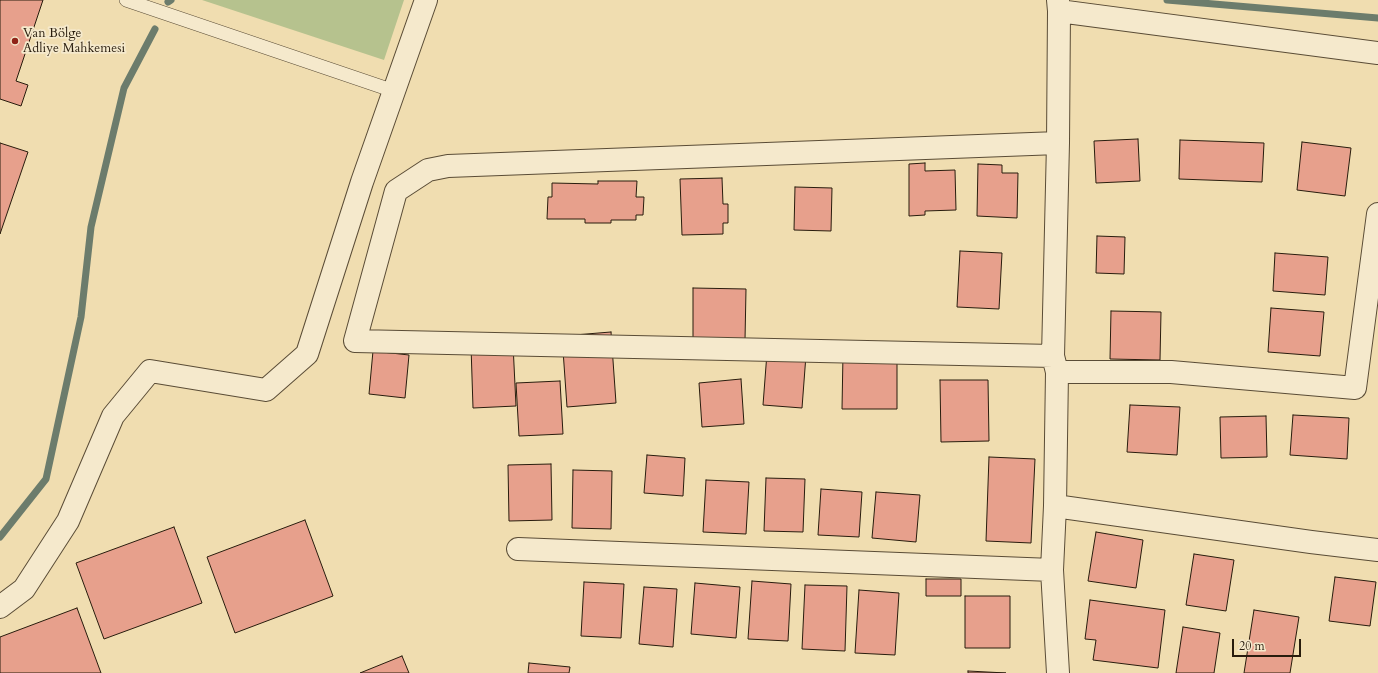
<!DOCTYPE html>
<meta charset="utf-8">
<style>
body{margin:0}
#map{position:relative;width:1378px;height:673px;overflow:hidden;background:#f0ddb0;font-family:Cardo,serif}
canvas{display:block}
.scale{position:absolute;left:1232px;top:639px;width:69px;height:18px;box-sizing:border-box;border:2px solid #281c0d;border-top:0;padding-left:5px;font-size:12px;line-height:14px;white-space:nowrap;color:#281c0d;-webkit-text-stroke:3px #f5e9cc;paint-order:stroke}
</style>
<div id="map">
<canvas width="1378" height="673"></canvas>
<div class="scale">20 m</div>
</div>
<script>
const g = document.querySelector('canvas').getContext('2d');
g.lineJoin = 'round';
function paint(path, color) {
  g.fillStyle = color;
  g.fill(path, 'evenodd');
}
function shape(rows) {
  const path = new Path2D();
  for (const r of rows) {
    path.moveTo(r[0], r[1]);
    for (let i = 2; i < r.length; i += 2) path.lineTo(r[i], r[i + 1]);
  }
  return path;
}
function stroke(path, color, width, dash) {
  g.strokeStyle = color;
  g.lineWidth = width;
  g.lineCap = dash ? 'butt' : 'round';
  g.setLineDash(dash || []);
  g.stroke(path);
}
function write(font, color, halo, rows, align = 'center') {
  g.font = font + ' Cardo,serif';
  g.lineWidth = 3.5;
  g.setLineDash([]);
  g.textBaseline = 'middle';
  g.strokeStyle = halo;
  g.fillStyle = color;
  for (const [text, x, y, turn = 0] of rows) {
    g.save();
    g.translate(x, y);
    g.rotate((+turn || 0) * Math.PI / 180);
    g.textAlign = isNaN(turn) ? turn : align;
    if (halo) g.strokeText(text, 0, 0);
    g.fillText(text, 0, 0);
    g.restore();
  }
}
const green = shape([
 [202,0,404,0,384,60]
]);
const stream = shape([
 [1167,0,1378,18],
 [168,2,171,0],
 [0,537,46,479,81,317,91,227,124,88,155,29]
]);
const building = shape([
 [0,0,43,0,16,81,28,85,21,106,0,99,0,0],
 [1138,139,1140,181,1096,183,1094,141,1138,139],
 [1180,140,1264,143,1262,182,1179,179,1180,140],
 [1302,142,1351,148,1345,196,1297,190,1302,142],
 [0,143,28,152,0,234,0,143],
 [925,163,925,171,955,170,956,210,925,211,925,215,909,216,909,164,925,163],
 [978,164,1002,165,1002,173,1018,173,1017,218,977,216,978,164],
 [722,178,723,204,728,204,728,223,723,223,723,234,682,235,680,179,722,178],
 [598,181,637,181,636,197,644,197,643,215,636,215,636,220,611,220,611,223,585,223,585,219,547,219,548,197,552,197,552,183,598,184,598,181],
 [795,187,832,188,831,231,794,230,795,187],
 [1097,236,1125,237,1124,274,1096,273,1097,236],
 [960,251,1002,253,999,309,957,307,960,251],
 [1275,253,1328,257,1325,295,1273,291,1275,253],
 [693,288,746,289,745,340,693,340,693,288],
 [1271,308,1324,312,1320,356,1268,352,1271,308],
 [1111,311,1161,312,1160,360,1110,359,1111,311],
 [611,332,616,403,567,407,562,336,611,332],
 [513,344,516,406,473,408,471,346,513,344],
 [373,351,409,355,405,398,369,394,373,351],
 [767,353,806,355,802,408,763,405,767,353],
 [843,354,897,354,897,409,842,409,843,354],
 [741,379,744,424,702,427,699,383,741,379],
 [940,380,988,380,989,441,941,442,940,380],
 [560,381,563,434,519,436,516,383,560,381],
 [1130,405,1180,407,1177,455,1127,452,1130,405],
 [1293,415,1349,418,1347,459,1290,455,1293,415],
 [1266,416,1267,457,1221,458,1220,417,1266,416],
 [647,455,685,458,683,496,644,493,647,455],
 [989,457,1035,459,1031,543,986,541,989,457],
 [551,464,552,520,509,521,508,465,551,464],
 [573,470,612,471,611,529,572,528,573,470],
 [766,478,805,479,803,532,764,531,766,478],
 [706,480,749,482,746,534,703,532,706,480],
 [821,489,862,492,859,537,818,535,821,489],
 [876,492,920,495,916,542,872,538,876,492],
 [305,520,333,596,235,633,207,557,305,520],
 [174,527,202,603,104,639,76,563,174,527],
 [1096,532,1143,540,1136,588,1088,581,1096,532],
 [1194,554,1234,560,1226,611,1186,605,1194,554],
 [1335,577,1376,582,1370,626,1329,621,1335,577],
 [926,579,961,579,961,596,926,596,926,579],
 [752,581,791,584,788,641,748,639,752,581],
 [584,582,624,584,621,638,581,636,584,582],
 [695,583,740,587,736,638,691,634,695,583],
 [805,585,847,586,845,651,802,649,805,585],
 [644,587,677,589,673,647,639,644,644,587],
 [859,590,899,593,895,655,855,653,859,590],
 [965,596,1010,596,1010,648,965,648,965,596],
 [1090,600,1165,610,1158,668,1093,660,1096,640,1085,639,1090,600],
 [77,608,101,673,0,673,0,637,77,608],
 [1254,610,1299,617,1290,673,1244,673,1254,610],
 [1183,627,1220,633,1214,673,1176,673,1183,627],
 [402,656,409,673,360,673,402,656],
 [529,663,570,667,569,673,528,673,529,663],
 [968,671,1006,673,968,673,968,671]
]);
const service = shape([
 [126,0,394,91]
]);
const minor = shape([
 [1058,0,1059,11,1058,143,1053,356,1057,372,1055,506,1052,570,1058,673],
 [1059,11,1378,53],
 [1053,356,355,341,396,191,428,170,448,166,1058,143],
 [1057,372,1171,372,1355,388,1378,214],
 [1055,506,1311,542,1378,550],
 [518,549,1052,570],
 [0,607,24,589,68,521,113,416,150,371,266,390,307,354,362,182,426,0]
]);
const markers = [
 [15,41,4,"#8f2418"]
];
const poiNames = [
 ["Van Bölge",23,34],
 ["Adliye Mahkemesi",23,49]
];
paint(green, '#b6c28e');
stroke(stream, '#6c7c6c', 7);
paint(building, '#e7a08c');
stroke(building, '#281c0d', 1);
stroke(service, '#5a4c36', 14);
stroke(minor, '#5a4c36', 24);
stroke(service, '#f5e9cc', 13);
stroke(minor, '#f5e9cc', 22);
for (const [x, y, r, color] of markers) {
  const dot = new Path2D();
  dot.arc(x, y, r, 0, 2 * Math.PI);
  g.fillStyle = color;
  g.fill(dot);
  stroke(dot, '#f5e9cc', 1.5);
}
write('13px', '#281c0d', '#f5e9cc', poiNames, 'left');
</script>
